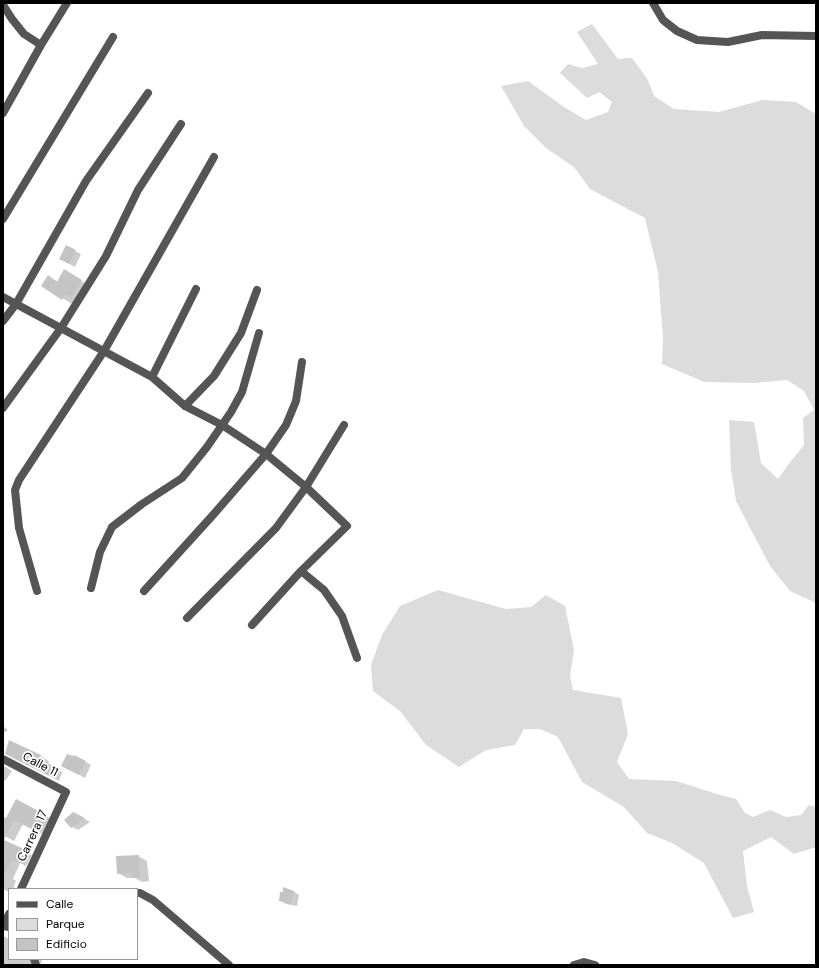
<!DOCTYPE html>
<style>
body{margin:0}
#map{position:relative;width:819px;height:968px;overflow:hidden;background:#fff;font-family:"DM Sans",sans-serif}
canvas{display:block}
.frame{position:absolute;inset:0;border:4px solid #000;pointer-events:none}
.legend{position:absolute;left:8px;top:888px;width:130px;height:72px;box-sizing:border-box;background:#fff;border:1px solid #999;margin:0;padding:5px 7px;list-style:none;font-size:12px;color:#000}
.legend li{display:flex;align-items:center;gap:8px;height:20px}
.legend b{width:20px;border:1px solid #999}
</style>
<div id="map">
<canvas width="819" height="968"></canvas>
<div class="frame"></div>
<ul class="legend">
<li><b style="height:5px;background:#555"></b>Calle</li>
<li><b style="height:11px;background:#dcdcdc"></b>Parque</li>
<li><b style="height:11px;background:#c4c4c4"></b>Edificio</li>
</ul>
</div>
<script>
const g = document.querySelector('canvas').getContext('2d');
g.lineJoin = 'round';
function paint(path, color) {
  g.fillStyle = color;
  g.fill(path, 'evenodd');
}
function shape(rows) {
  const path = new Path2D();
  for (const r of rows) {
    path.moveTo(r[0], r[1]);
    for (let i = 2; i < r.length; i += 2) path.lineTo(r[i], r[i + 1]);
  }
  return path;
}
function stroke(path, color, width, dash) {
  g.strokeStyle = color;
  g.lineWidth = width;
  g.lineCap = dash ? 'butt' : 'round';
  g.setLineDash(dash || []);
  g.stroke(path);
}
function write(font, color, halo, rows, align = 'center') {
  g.font = font + ' "DM Sans",sans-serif';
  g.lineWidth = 3.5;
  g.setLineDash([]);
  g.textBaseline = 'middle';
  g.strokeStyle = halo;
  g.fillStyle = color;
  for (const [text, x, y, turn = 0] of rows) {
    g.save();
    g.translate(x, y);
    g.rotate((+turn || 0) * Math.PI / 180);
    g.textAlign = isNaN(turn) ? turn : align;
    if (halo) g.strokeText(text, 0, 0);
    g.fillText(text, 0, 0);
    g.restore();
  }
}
const green = shape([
 [592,24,618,59,632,58,648,80,654,96,674,109,719,112,762,100,796,102,816,114,816,603,790,591,770,566,736,501,731,469,729,420,754,422,761,463,778,479,791,461,804,445,803,418,814,410,804,391,787,380,754,383,704,382,662,364,663,338,658,272,645,218,590,189,574,167,546,148,524,126,501,86,528,81,564,107,586,120,608,112,612,102,599,92,587,98,560,73,568,64,582,68,598,64,577,32],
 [438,590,506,609,531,607,546,595,565,606,574,650,570,676,573,690,621,698,628,734,617,762,629,779,676,781,717,794,736,799,745,813,753,817,770,810,786,817,801,815,809,805,816,807,816,847,794,854,771,837,743,851,747,886,754,912,733,918,704,863,672,843,647,833,624,807,582,782,558,737,540,729,524,729,515,745,486,750,459,767,426,745,400,711,373,691,371,665,382,635,400,606]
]);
const shadow = shape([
 [66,247,81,254,75,267,66,262],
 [64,271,90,286,81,302,75,299,72,304,43,286,48,276,58,282],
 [3,726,8,730,6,732,3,731],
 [40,756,49,761,48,765,62,772,59,781,15,759],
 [75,756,91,765,85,778,62,765],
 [3,757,4,766,12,771,5,781,3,780],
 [16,800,54,820,46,836,23,824,14,841,3,835,3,824],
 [73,813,85,819,90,822,78,830,72,827],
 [4,841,32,855,26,866,20,863,13,879,16,881,13,889,9,889,9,892,3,889],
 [138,856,147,861,149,881,142,882,135,878,127,878,118,873],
 [293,891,299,895,297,906,286,904,280,900],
 [3,936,9,939,9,959,41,959,42,962,39,965,3,965]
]);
const building = shape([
 [66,245,76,250,69,264,59,259],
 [64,269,82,280,72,298,65,294,62,300,41,286,48,275,57,282],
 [9,740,41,755,39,760,54,766,50,776,5,754],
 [67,754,73,756,74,755,86,761,79,775,61,766],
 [16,799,46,815,37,832,14,820,4,840,24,849,18,862,12,860,3,878,3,817,6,818],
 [73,812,85,818,71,828,64,820],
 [139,855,140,877,132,877,132,873,117,874,116,856],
 [283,887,294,891,291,904,279,901,280,892,283,892]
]);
const minor = shape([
 [653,3,663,20,677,31,697,40,728,42,762,35,816,36],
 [3,5,12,19,24,34,41,45],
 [3,113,41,45,67,3],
 [3,219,113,37],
 [3,297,152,377,185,406,222,425,266,454,306,487,347,526,301,571,252,625],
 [3,321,16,304,86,181,148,93],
 [152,377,196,289],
 [185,406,214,376,241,333,257,290],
 [3,408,61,328,106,256,138,190,181,124],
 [301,571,324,590,342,616,357,658],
 [91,588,100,552,112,527,142,504,182,478,207,447,231,412,242,392,259,333],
 [37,591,19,528,15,490,19,480,104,351,214,157],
 [144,591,213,515,266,454,286,425,296,401,302,362],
 [187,618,276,528,306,487,344,425],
 [3,759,66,792,21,889],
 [3,926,9,914],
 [34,959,36,965]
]);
const tertiary = shape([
 [137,893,140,893,153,900,229,965],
 [3,926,9,927],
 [574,965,584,962,595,965]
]);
const streetNames = [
 ["Calle 11",40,765,28],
 ["Carrera 17",33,836,-65]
];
paint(green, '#dcdcdc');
paint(shadow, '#0003');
paint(building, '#c4c4c4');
stroke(minor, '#555', 8);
stroke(tertiary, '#555', 8);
write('12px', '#000', '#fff', streetNames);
</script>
